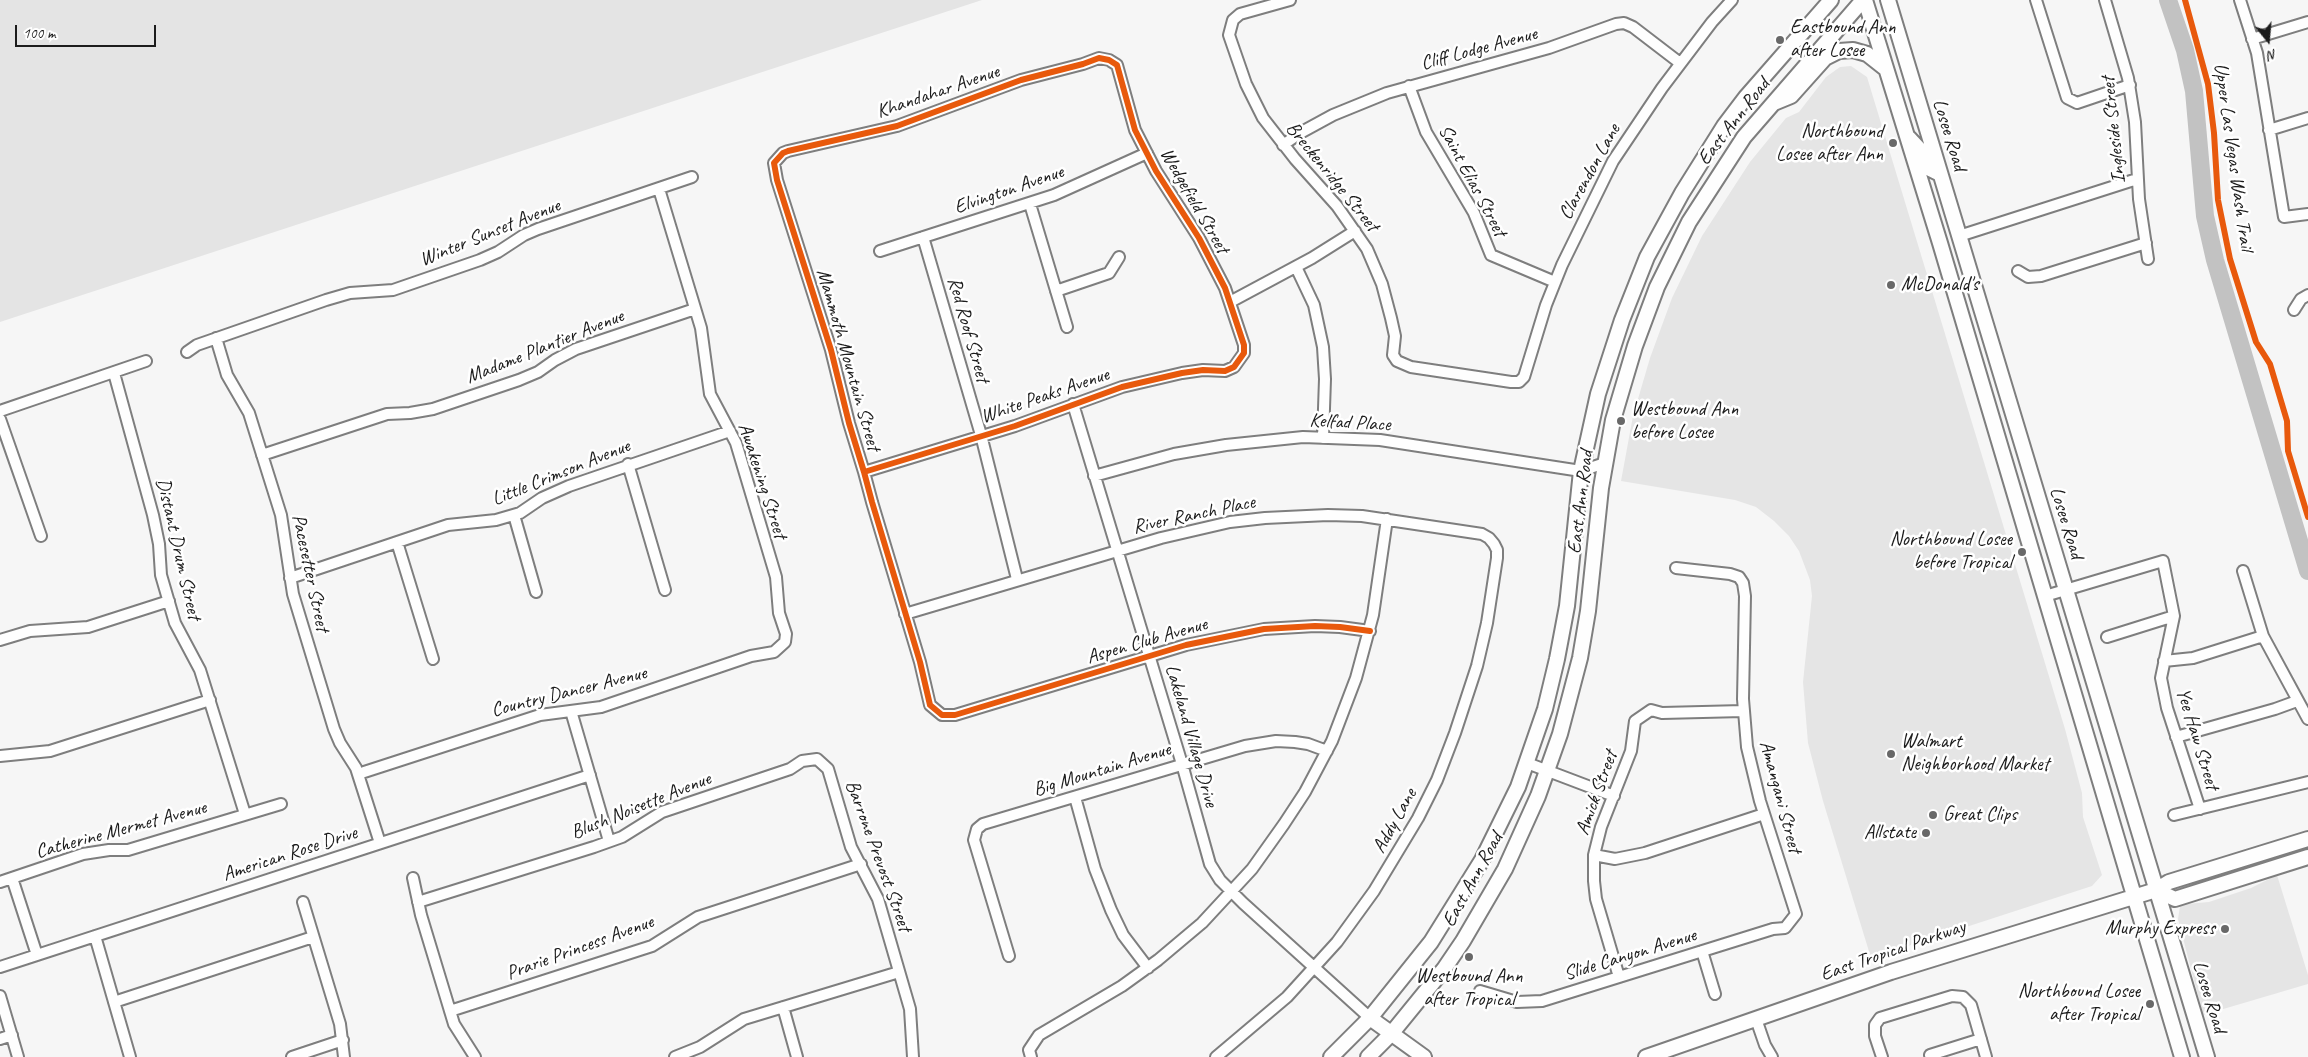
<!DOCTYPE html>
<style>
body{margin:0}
#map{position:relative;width:2308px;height:1057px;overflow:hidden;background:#f6f6f6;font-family:Caveat,sans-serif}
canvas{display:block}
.north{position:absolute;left:2243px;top:15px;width:50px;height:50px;-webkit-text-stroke:4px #fff;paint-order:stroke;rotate:163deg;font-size:14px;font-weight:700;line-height:20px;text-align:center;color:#1c1c1c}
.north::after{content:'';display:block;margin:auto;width:18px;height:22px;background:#1c1c1c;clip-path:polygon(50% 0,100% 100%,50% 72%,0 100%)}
.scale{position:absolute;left:15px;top:25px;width:141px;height:22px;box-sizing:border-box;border:2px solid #1c1c1c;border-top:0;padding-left:6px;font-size:15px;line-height:18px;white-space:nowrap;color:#1c1c1c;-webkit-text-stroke:4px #fff;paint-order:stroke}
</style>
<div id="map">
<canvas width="2308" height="1057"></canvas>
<div class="north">N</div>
<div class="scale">100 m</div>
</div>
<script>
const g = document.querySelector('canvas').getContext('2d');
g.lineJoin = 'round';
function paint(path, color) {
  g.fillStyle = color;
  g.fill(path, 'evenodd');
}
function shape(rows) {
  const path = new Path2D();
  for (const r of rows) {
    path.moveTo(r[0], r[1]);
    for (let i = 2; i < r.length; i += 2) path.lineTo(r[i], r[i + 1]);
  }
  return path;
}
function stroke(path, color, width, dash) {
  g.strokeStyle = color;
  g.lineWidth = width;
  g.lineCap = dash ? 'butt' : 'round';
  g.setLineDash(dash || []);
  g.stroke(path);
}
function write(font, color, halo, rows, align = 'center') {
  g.font = font + ' Caveat,sans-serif';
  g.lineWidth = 5;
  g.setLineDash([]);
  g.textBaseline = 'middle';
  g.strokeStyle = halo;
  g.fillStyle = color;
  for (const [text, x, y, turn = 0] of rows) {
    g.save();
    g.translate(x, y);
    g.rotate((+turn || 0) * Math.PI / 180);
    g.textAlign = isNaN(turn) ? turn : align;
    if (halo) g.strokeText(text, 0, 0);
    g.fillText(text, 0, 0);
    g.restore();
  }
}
const built = shape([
 [1851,66,1867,77,2065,729,2082,793,2083,817,2102,875,2092,886,1871,958,1823,801,1808,743,1803,682,1812,596,1810,580,1799,551,1789,536,1774,521,1756,507,1735,500,1621,481,1633,416,1650,358,1672,298,1702,236,1750,162,1786,118,1799,112,1826,77,1840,67],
 [2277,875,2308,975,2308,984,2203,1015,2178,919,2180,906,2186,904,2209,902,2251,888]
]);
const green = shape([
 [0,0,982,0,0,322]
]);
const river = shape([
 [2168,0,2185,50,2194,91,2205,216,2215,260,2308,571]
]);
const street = shape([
 [1290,0,1240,14,1233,20,1229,35,1246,84,1263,118,1295,159,1337,206,1367,249,1382,284,1391,318,1395,336,1393,355,1397,361,1411,367,1511,382,1519,382,1524,377,1546,305,1562,265,1613,161,1662,88,1712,22,1732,0],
 [2036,0,2067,98,2077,103,2130,85],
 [2105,0,2128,78,2135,122,2139,199,2148,259],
 [2240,0,2257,53,2284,217,2308,214],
 [2252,39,2308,22],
 [1409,86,1426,132,1474,213,1491,255,1555,282],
 [2269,130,2308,118],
 [1283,145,1300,133,1333,115,1387,93,1549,48,1616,24,1624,23,1633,27,1680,63],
 [1030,204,1067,327],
 [1959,236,2137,179],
 [923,237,981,435,1017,579],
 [880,251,1054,195,1147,153],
 [1296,267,1314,305,1323,347,1325,379,1323,438],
 [2018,271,2028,277,2041,276,2146,243],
 [1056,291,1109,273,1119,257],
 [1230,302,1312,258,1355,231],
 [2294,310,2301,299,2308,295],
 [216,338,227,375,249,413,281,515,293,594,334,729,340,743,356,768,380,843],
 [187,352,197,345,326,300,350,293,393,290,480,260,498,252,524,235,538,229,692,177],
 [114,373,153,515,159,544,161,575,175,623,200,670,245,814],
 [1073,404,1182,764,1210,864,1220,880,1243,903,1370,1018],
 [0,411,146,361],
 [0,419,41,536],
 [262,455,387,414,410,413,433,409,519,380,538,372,555,360,576,349,695,309],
 [628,464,665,590],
 [864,472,1015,426,1122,387,1182,373,1203,370,1225,371,1234,367,1244,353,1244,345,1225,288,1199,238,1156,171,1135,130,1117,65,1109,60,1099,58,1083,64,1021,80,897,126,788,151,783,153,774,163,777,180,831,350,849,423,864,472,872,502,920,662,930,705,942,715,955,715,1186,645,1264,629,1315,626,1340,627,1370,631],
 [1094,476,1174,454,1226,445,1303,437,1380,440,1581,471,1605,463],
 [514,515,536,592],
 [397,542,433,659],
 [2243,571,2263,636,2308,719],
 [290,578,448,525,496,520,520,513,542,498,569,486,730,431],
 [2045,596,2163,561,2174,616,2161,678,2167,708,2200,809],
 [905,614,1161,538,1230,522,1265,518,1328,515,1362,516,1482,534,1489,538,1494,544,1497,550,1497,558,1487,623,1477,666,1455,733,1437,780,1418,818,1374,891,1337,942,1287,997,1216,1057],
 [2107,637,2174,616],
 [0,640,30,631,88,627,169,601],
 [2164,661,2193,658,2263,636],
 [571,711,609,841],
 [2176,737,2275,709,2297,701],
 [0,756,50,751,210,700],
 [1527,763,1614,796],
 [358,774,540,715,601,707,751,656,774,652,785,642,786,634,779,613,776,577,736,443,710,394,701,328,659,189],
 [1075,797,1095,869,1111,910,1123,935,1148,968],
 [2174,815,2308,782],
 [1594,855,1615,859,1645,853,1764,814],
 [12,878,37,955],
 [413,878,421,915,454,1024,475,1057],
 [0,882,83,854,109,850,128,850,281,804],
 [303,902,340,1024,344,1057],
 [418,902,594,847,622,837,662,812,790,769,802,761,817,759,828,769,851,847,878,899,910,1009,913,1057],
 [95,936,130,1057],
 [1702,951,1715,994],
 [1009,956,974,840,977,829,983,824,1245,746,1276,741,1295,742,1308,744,1327,751],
 [0,967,590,775],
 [1619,977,1596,899,1594,881,1594,855,1601,827,1631,751,1635,721,1651,710,1662,713,1743,711],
 [1480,991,1517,1002,1542,1001,1773,929,1785,928,1796,914,1760,801,1747,747,1743,699,1745,596,1743,583,1739,577,1730,574,1676,568],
 [0,996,18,1057],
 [114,1002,313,937],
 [783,1007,797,1057],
 [450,1011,652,946,698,917,861,864],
 [1756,1019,1765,1045,1772,1057],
 [0,1039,12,1035],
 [1930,1055,1981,1039],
 [292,1057,343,1040],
 [675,1057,700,1047,744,1019,899,972],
 [1031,1057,1029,1050,1039,1035,1122,986,1158,960,1202,923,1252,869,1284,824,1305,792,1332,741,1356,678,1373,615,1387,519],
 [1882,1057,1875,1036,1875,1025,1880,1018,1952,996,1963,997,1971,1005,1986,1057]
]);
const secondary = shape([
 [1865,0,1940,243,2182,1057],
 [1888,0,2207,1057],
 [1774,103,1791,96,1825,58,1839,51,1853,50,1867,54,1886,69],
 [1909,138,1923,153,1928,168,1940,174],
 [2156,890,2175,899,2308,857],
 [1370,1018,1424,1057],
 [1331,1057,1370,1018,1431,942,1482,860,1518,787,1545,709,1557,659,1567,606,1581,471,1598,394,1622,320,1647,257,1682,193,1724,126,1746,97,1831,0],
 [1368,1057,1391,1034,1444,969,1463,941,1505,869,1538,796,1560,734,1580,658,1588,611,1601,488,1613,420,1635,346,1657,287,1689,222,1744,137,1863,0],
 [1646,1057,1891,972,2156,890,2169,882,2308,839]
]);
const cycleway = shape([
 [2185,0,2208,84,2214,133,2218,200,2230,259,2256,342,2270,364,2287,421,2288,451,2308,517],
 [864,472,1015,426,1122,387,1182,373,1203,370,1225,371,1234,367,1244,353,1244,345,1225,288,1199,238,1156,171,1135,130,1117,65,1109,60,1099,58,1083,64,1021,80,897,126,788,151,783,153,774,163,777,180,831,350,849,423,864,472,872,502,920,662,930,705,942,715,955,715,1186,645,1264,629,1315,626,1340,627,1370,631]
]);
const markers = [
 [1780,40,5,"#686868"],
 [1893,143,5,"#686868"],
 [1891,285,5,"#686868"],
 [1621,421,5,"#686868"],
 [2022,552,5,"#686868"],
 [1891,754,5,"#686868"],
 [1933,815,5,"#686868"],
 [1926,833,5,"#686868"],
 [2225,929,5,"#686868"],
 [1469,957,5,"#686868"],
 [2150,1004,5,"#686868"]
];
const poiNames = [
 ["Eastbound Ann",1790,28],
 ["after Losee",1790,51],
 ["Northbound",1883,132,"right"],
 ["Losee after Ann",1883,155,"right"],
 ["McDonald's",1901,285],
 ["Westbound Ann",1631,410],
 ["before Losee",1631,433],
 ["Northbound Losee",2012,540,"right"],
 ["before Tropical",2012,563,"right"],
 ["Walmart",1901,742],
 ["Neighborhood Market",1901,765],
 ["Great Clips",1943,815],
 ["Allstate",1916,833,"right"],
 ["Murphy Express",2215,929,"right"],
 ["Westbound Ann",1469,977,"center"],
 ["after Tropical",1469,1000,"center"],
 ["Northbound Losee",2140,992,"right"],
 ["after Tropical",2140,1015,"right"]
];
const streetNames = [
 ["Cliff Lodge Avenue",1479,49,-15],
 ["Khandahar Avenue",938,92,-19],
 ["East Ann Road",1734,122,-52],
 ["Ingleside Street",2114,130,-96],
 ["Losee Road",1949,135,73],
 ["Upper Las Vegas Wash Trail",2233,157,82],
 ["Clarendon Lane",1590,172,-61],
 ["Breckenridge Street",1332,177,51],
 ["Saint Elias Street",1472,181,62],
 ["Elvington Avenue",1009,190,-19],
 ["Wedgefield Street",1194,201,60],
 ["Winter Sunset Avenue",490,233,-22],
 ["Red Roof Street",968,330,74],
 ["Madame Plantier Avenue",545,347,-22],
 ["Mammoth Mountain Street",848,360,74],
 ["White Peaks Avenue",1045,396,-19],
 ["Kelfad Place",1350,423,3],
 ["Little Crimson Avenue",561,473,-22],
 ["Awakening Street",762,481,72],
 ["East Ann Road",1581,502,-83],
 ["River Ranch Place",1194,515,-12],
 ["Losee Road",2066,523,73],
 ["Distant Drum Street",178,549,77],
 ["Pacesetter Street",310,573,78],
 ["Aspen Club Avenue",1147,641,-16],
 ["Country Dancer Avenue",569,692,-14],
 ["Lakeland Village Drive",1191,736,74],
 ["Yee Haw Street",2197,739,73],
 ["Big Mountain Avenue",1102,770,-17],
 ["Amick Street",1597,793,-70],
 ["Amangani Street",1780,797,75],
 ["Blush Noisette Avenue",641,806,-22],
 ["Addy Lane",1395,821,-61],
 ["Catherine Mermet Avenue",121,830,-15],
 ["American Rose Drive",290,854,-18],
 ["Barrone Prevost Street",878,856,70],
 ["East Ann Road",1473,880,-61],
 ["Prarie Princess Avenue",580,948,-20],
 ["East Tropical Parkway",1893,951,-19],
 ["Slide Canyon Avenue",1630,955,-17],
 ["Losee Road",2209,997,73]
];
paint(built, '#e5e5e5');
paint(green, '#e4e4e4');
stroke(river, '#c2c2c2', 18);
stroke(street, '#7e7e7e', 14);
stroke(secondary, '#7e7e7e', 18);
stroke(street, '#fefefe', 10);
stroke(secondary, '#fefefe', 14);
stroke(cycleway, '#e8590c', 6);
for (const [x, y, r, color] of markers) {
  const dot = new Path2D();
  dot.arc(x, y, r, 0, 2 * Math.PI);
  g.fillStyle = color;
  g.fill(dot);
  stroke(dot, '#fff', 2);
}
write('20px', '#1c1c1c', '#fff', poiNames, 'left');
write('20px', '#1c1c1c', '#fff', streetNames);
</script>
